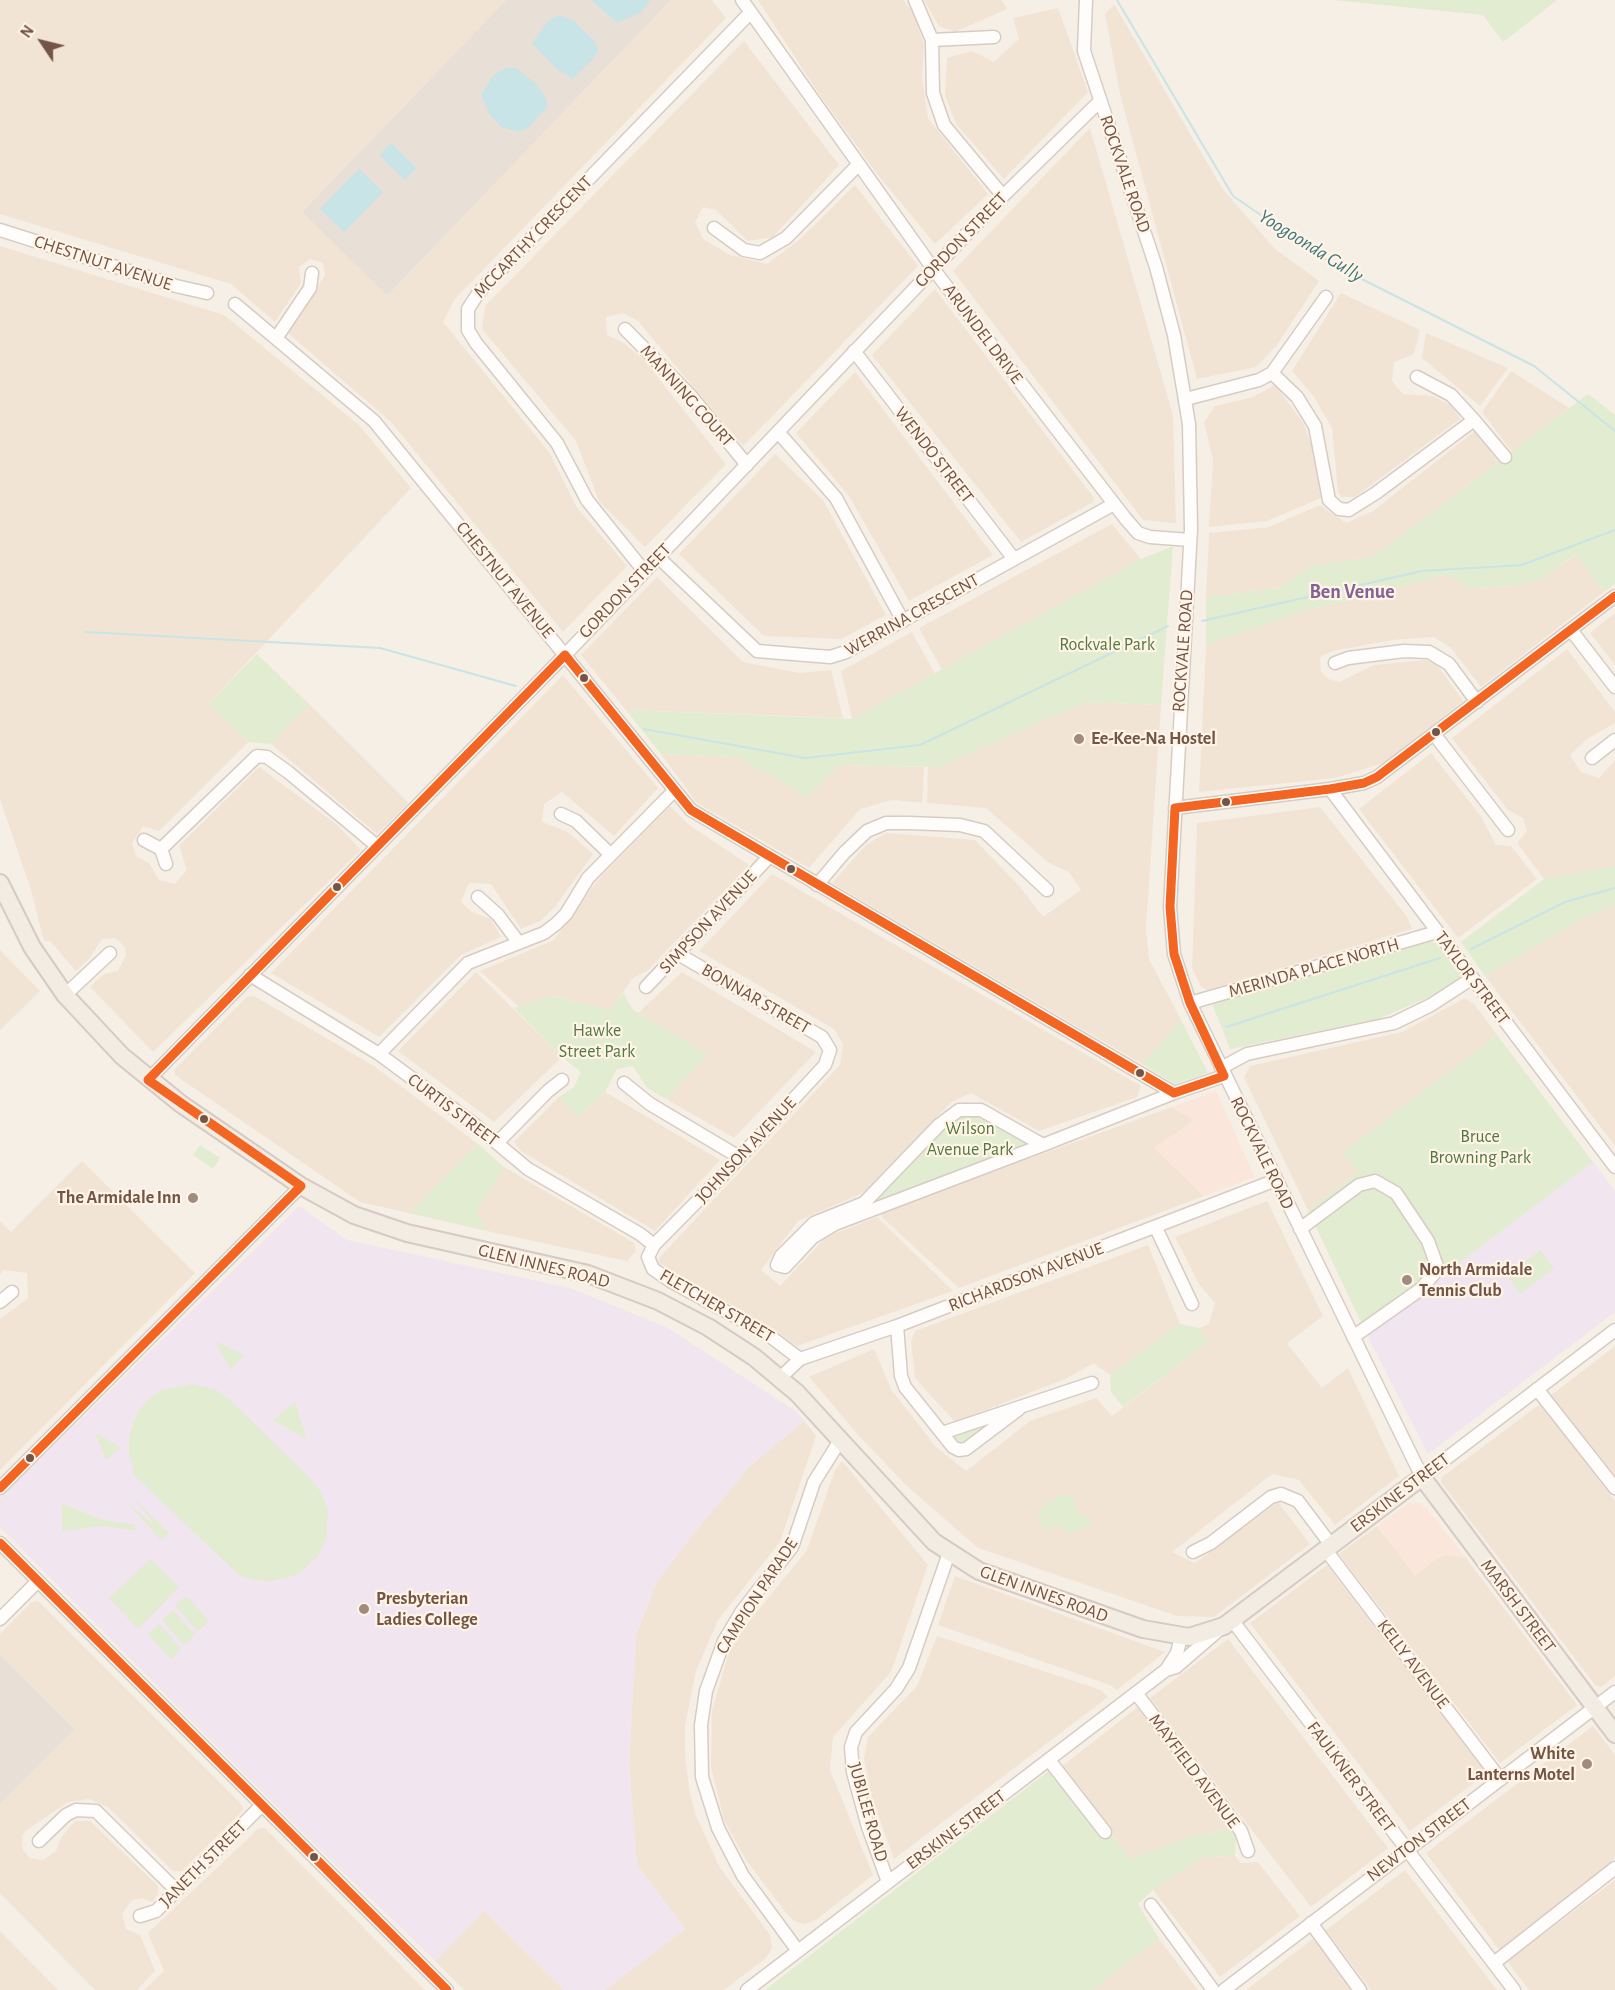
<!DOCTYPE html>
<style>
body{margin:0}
#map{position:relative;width:1615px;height:1990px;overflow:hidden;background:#f6efe6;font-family:"Alegreya Sans",sans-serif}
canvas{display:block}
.north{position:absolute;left:12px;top:12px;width:60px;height:60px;-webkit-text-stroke:4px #fff4e6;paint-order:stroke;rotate:305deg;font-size:16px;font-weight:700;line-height:24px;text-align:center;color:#735547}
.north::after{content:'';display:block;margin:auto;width:21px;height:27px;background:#735547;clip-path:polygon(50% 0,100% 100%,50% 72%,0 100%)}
</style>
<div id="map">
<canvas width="1615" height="1990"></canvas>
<div class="north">N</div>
</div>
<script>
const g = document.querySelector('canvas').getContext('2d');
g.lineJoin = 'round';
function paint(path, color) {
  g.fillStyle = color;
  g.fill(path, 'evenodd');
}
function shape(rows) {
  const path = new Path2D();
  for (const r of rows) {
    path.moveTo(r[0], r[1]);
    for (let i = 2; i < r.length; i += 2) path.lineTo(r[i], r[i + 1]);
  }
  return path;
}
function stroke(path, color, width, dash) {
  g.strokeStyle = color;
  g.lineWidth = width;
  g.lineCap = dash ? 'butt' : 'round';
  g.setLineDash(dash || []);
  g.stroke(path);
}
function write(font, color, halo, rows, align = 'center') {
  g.font = font + ' "Alegreya Sans",sans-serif';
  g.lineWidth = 4.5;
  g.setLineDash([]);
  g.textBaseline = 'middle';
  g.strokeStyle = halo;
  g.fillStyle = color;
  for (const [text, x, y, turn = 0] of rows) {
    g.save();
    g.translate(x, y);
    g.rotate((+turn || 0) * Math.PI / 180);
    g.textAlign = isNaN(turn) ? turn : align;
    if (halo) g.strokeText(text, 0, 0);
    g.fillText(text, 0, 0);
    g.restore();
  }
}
const residential = shape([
 [0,0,506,0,302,212,387,296,671,0,712,0,726,18,455,299,443,322,549,452,576,506,627,566,563,632,391,422,288,333,325,275,323,263,310,259,299,267,301,283,275,322,231,284,0,214],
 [758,0,904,0,914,15,924,45,922,78,928,118,988,194,935,244,878,175,817,91],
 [924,0,1002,0,1007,9,955,32,939,26],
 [1114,4,1222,188,1274,248,1319,281,1277,345,1256,367,1197,379,1120,94,1105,14],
 [1058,8,1088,92,1004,179,956,124,945,95,947,58,972,51,994,62,1019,39,1013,18],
 [744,41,839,165,773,237,748,241,716,210,703,207,695,222,703,239,730,255,767,264,798,241,855,185,918,266,743,446,638,321,623,313,606,317,607,335,624,343,645,361,726,464,645,547,599,501,576,441,482,329,485,306],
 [1090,128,1173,415,1176,523,1143,520,953,271],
 [0,246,224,315,359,425,411,488,208,704,248,742,159,831,143,826,132,843,136,856,149,863,159,880,175,884,187,870,179,846,259,767,336,824,361,850,153,1052,90,987,104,974,118,971,126,955,125,947,119,941,114,938,102,939,89,959,76,971,50,941,44,941,30,887,0,799],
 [935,289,1094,498,1093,502,1021,542,872,355],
 [1341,293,1420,330,1414,354,1394,362,1392,381,1403,394,1432,396,1451,405,1460,419,1355,497,1341,497,1338,492,1332,428,1314,397,1292,371],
 [1426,333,1508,368,1480,406,1422,358],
 [1511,371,1569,408,1512,452,1482,412],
 [855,372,993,555,909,601,849,496,796,433],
 [1275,385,1304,424,1316,459,1321,498,1267,521,1209,527,1213,460,1204,422,1215,406,1253,397],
 [1475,431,1498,462,1373,557,1314,565,1278,588,1206,597,1209,533,1269,527,1320,505,1346,523,1373,511],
 [775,454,823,500,886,615,841,639,764,636,679,554],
 [1112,524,1141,559,942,670,919,628],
 [1576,554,1604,592,1481,687,1451,648,1434,637,1393,640,1333,651,1320,657,1321,672,1328,679,1339,682,1374,665,1426,660,1438,666,1463,701,1384,763,1335,778,1199,792,1206,645,1301,612,1444,575,1470,588,1515,586,1544,578],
 [657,577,743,662,799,673,831,670,843,718,626,710,581,655],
 [1615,613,1615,665,1590,633],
 [912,632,935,674,852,719,841,671],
 [1567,649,1615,712,1615,723,1587,739,1570,755,1581,772,1599,778,1615,760,1615,866,1544,879,1517,843,1527,831,1523,818,1508,810,1452,738],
 [563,675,658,788,614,836,562,792,544,804,542,822,568,832,593,854,555,907,540,921,521,929,491,884,469,883,461,902,472,912,491,919,501,937,461,955,379,1037,271,973],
 [1085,702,1161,705,1146,929,1149,959,1181,1020,1142,1064,832,883,866,845,886,833,975,840,1020,887,1043,917,1081,890,1069,872,1049,863,986,808,927,803,928,767,939,767],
 [310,705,409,803,377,834,271,744],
 [1431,753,1480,815,1496,845,1511,846,1537,879,1458,938,1359,809],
 [661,754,738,757,808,797,839,765,924,767,922,803,892,800,860,809,809,868,697,803],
 [670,806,689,825,749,865,648,970,632,979,611,1010,552,996,519,1007,480,971,554,940,598,880],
 [1320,807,1408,918,1412,929,1207,990,1201,987,1192,968,1197,823],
 [772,874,1141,1086,1137,1097,1039,1131,971,1093,951,1102,865,1192,798,1221,761,1270,780,1286,826,1237,877,1217,953,1291,797,1346,772,1328,659,1263,659,1258,840,1065,843,1044,834,1029,699,951],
 [1615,905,1615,1146,1485,976,1591,914],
 [0,950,40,991,0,1030],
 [476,972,562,1057,494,1122,398,1051],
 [682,972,816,1052,734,1138,666,1099,708,1055,638,1013],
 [254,996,374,1066,478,1144,409,1213,360,1202,175,1075,174,1070,247,997],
 [1465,998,1474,1004,1497,1035,1343,1153,1358,1172,1308,1210,1244,1077,1250,1066,1402,1032],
 [605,1092,720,1160,655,1231,521,1151,514,1142,559,1097,578,1117],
 [1172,1107,1195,1120,1154,1148,1204,1196,959,1288,882,1217,881,1212],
 [82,1161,195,1273,0,1470,0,1319,28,1298,27,1273,3,1270,0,1275,0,1221,11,1232],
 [504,1167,634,1243,636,1251,627,1261,487,1231,476,1211],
 [1267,1201,1323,1316,1287,1343,1322,1388,1348,1368,1399,1476,1335,1525,1299,1480,1272,1474,1172,1552,1195,1563,1278,1502,1310,1544,1214,1617,1177,1616,978,1548,907,1486,860,1437,809,1377,874,1349,891,1389,935,1446,966,1471,1030,1421,1096,1398,1112,1416,1209,1342,1199,1328,1209,1324,1215,1303,1199,1284,1175,1237],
 [1148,1245,1180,1324,1110,1375,1094,1363,1065,1379,955,1422,915,1378,911,1341,915,1331],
 [1615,1346,1615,1476,1550,1396],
 [1540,1404,1615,1501,1615,1676,1601,1687,1595,1685,1441,1482,1442,1477],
 [804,1421,816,1436,780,1542,718,1620,696,1671,685,1725,685,1753,689,1789,696,1816,720,1868,770,1935,772,1948,766,1958,724,1990,605,1990,685,1929,637,1865,629,1763,636,1636,656,1583,698,1528,751,1465],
 [842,1461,928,1565,891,1672,833,1737,830,1770,873,1875,816,1920,804,1924,794,1921,787,1914,746,1860,724,1820,711,1767,712,1711,729,1652,748,1623,807,1550,835,1470],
 [1377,1526,1415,1575,1437,1558,1446,1555,1466,1558,1577,1705,1500,1763,1339,1554],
 [1327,1565,1487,1773,1410,1831,1250,1623],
 [955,1576,1165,1652,1117,1690,1110,1685,938,1625],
 [38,1601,242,1805,243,1810,182,1871,173,1871,109,1808,90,1799,68,1802,25,1831,22,1837,23,1850,30,1858,43,1860,56,1851,61,1838,71,1825,76,1821,90,1821,158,1886,158,1894,152,1902,142,1898,132,1900,122,1914,126,1929,140,1935,155,1971,137,1990,95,1990,0,1893,0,1804,75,1729,0,1655,0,1634,32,1602],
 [937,1636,1101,1690,1108,1697,894,1859,872,1797,864,1758,868,1737,917,1686],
 [1228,1639,1388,1848,1311,1907,1150,1698],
 [1139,1706,1234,1829,1192,1836,1130,1859,1061,1767],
 [1593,1726,1615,1755,1615,1857,1607,1867,1500,1951,1426,1853],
 [259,1828,265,1828,425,1990,144,1990,164,1971,148,1933],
 [1235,1856,1241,1863,1258,1862,1300,1916,1220,1977,1153,1890,1203,1857],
 [1405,1870,1497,1990,1371,1990,1326,1930],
 [1615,1880,1615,1990,1529,1990,1507,1961],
 [484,1911,564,1990,464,1990,435,1961],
 [0,1931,58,1990,0,1990],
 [1314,1938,1354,1990,1246,1990],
 [1159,1939,1198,1990,1092,1990]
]);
const commercial = shape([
 [1216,1091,1255,1177,1204,1196,1154,1148,1194,1121,1172,1107],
 [1409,1503,1420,1503,1428,1510,1466,1558,1446,1555,1437,1559,1415,1575,1377,1526]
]);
const industrial = shape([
 [506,0,671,0,387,296,302,212],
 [0,1655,75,1729,0,1804]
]);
const education = shape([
 [1593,1162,1615,1191,1615,1312,1428,1454,1366,1333],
 [299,1206,347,1240,570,1288,668,1328,797,1412,804,1421,751,1465,698,1528,656,1583,636,1635,629,1763,637,1865,685,1929,605,1990,564,1990,484,1911,435,1961,302,1832,0,1527,0,1498]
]);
const green = shape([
 [1332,0,1557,0,1503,42,1483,15],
 [1588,394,1615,415,1615,584,1604,592,1575,554,1544,578,1515,586,1470,588,1444,575,1301,612,1206,645,1206,597,1278,588,1314,565,1373,557],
 [1173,546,1161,705,1085,702,939,767,839,765,808,797,738,757,661,754,626,710,852,719,1141,559],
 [257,654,310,705,271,744,248,742,208,704],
 [1615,866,1615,905,1591,914,1485,976,1461,942,1544,879],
 [1422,941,1436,943,1462,978,1429,997,1378,1019,1230,1049,1211,1001],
 [623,993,633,1010,708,1055,666,1099,647,1088,633,1066,617,1069,605,1092,578,1117,559,1097,574,1087,581,1072,562,1057,514,1008,551,996,611,1010],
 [1181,1020,1208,1073,1175,1084,1142,1064],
 [1497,1035,1593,1162,1366,1333,1308,1210,1358,1172,1342,1153],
 [973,1111,1029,1142,1030,1145,880,1201,878,1199,952,1117],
 [478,1144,504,1167,477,1211,487,1231,409,1213],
 [200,1145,220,1158,213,1169,193,1155],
 [1540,1250,1554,1268,1520,1294,1507,1275],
 [1180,1324,1199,1328,1209,1342,1123,1407,1111,1392,1110,1375],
 [218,1342,244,1355,231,1370,216,1344],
 [192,1384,216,1390,231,1401,310,1478,322,1494,328,1512,326,1539,318,1556,298,1574,273,1581,255,1580,239,1575,132,1473,134,1471,129,1453,129,1437,138,1411,150,1398,162,1390],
 [295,1402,306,1438,305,1439,273,1420],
 [1019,1409,966,1449,942,1433],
 [99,1434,120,1448,106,1460,96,1435],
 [1066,1494,1077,1499,1075,1507,1083,1519,1087,1514,1092,1521,1091,1526,1067,1533,1059,1526,1045,1528,1049,1533,1046,1533,1038,1519,1040,1510,1056,1497],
 [131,1496,169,1533,161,1540,123,1498,151,1523,152,1521],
 [62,1504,103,1520,135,1525,135,1530,102,1526,62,1531],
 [151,1559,179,1587,138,1629,125,1615,127,1613,122,1612,109,1598],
 [186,1596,209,1621,198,1631,175,1606],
 [173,1610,195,1635,184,1645,162,1620],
 [159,1624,181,1649,171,1659,148,1634],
 [1050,1770,1103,1840,1111,1834,1130,1859,1192,1836,1234,1829,1236,1834,1235,1856,1203,1857,1153,1890,1138,1904,1159,1939,1092,1990,765,1990]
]);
const water = shape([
 [591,0,650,0,641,12,618,23],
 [561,15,574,21,594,41,598,49,595,57,572,79,555,67,532,43,549,20],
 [505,68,516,68,536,84,545,96,548,106,528,128,518,132,502,127,490,115,481,95,493,76],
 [391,143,416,168,405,180,379,155],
 [359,169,383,192,344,232,320,209]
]);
const stream = shape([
 [1117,0,1233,196,1334,265,1534,366,1615,431],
 [1202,621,1422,571,1522,565,1615,530],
 [86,632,380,648,516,686],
 [644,729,805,758,920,745,1168,626],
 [1471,949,1565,902,1615,888],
 [1226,1027,1440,958]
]);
const minor = shape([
 [742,0,934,270,1125,518,1138,533,1150,537,1190,540],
 [915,0,932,40,933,93,944,125,1003,196],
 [1086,0,1084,51,1156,267,1174,335,1189,424,1191,529,1170,907,1174,954,1190,1003,1422,1477,1615,1330],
 [932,40,994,37],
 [714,228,744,250,760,253,786,238,858,165],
 [0,230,176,286,207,293],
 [235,304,374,421,691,810,1174,1093],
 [625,329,691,396,747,465],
 [277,337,310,288,312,273],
 [854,351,1014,559],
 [1272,373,1297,397,1315,426,1329,500,1339,509,1349,510,1376,493,1474,420,1505,457],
 [1417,377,1451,395,1474,420],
 [1186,399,1259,380,1272,373,1326,297],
 [778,432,836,498,903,621],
 [658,557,757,651,830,657,846,652,1114,504],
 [644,571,587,500,557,443,476,343,468,330,468,309,479,292,749,14],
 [1571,630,1615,687],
 [1335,663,1348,658,1404,651,1429,652,1449,664,1477,702],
 [1434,734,1508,830],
 [1592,758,1615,740],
 [1330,789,1615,1167],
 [1175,808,1330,789,1364,783,1377,777,1615,596],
 [561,814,576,821,610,854],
 [144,840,161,849],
 [166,864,161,849,257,756,267,757,288,772,377,846],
 [817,885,844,853,867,831,886,823,908,823,960,825,984,831,1047,890],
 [478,897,498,915,519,943],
 [678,954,822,1037,830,1050,825,1065,728,1170,654,1245,648,1257,653,1269,672,1282,767,1334,800,1359],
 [250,975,379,1054,474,1124,528,1169,640,1234,654,1245],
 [646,987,769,857],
 [65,995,110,953],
 [1190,1003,1437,932],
 [379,1054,468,963,544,933,556,924,566,914,588,878,674,791],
 [1221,1068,1247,1054,1394,1023,1431,1005,1471,979],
 [148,1080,565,655,1003,196,1100,101],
 [624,1083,650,1104,739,1157],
 [497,1143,548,1091,562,1080],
 [1043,1145,981,1110,959,1110,939,1125,864,1203,814,1223,781,1256,777,1265,785,1267,813,1237,835,1224,1043,1145,1174,1093,1224,1076],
 [1156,1228,1192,1304],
 [1300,1229,1359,1185,1375,1181,1396,1193,1428,1241,1438,1269,1421,1289,1353,1337],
 [0,1302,12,1292],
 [897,1326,901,1376,905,1387,953,1447,959,1450,966,1449,1019,1409],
 [780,1378,800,1359,897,1326,1276,1180],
 [1537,1389,1615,1488],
 [942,1433,1092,1383],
 [0,1488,301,1186],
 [0,1543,447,1990],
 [1325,1549,1500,1779],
 [1193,1552,1211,1543,1271,1497,1281,1494,1298,1501,1331,1545],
 [0,1619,38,1581],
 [1232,1620,1514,1990],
 [1166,1670,1177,1653,1181,1637],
 [1136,1693,1241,1831,1248,1851],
 [1049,1760,1105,1832],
 [39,1841,66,1815,76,1810,96,1811,176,1890],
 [888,1882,868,1827,853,1772,851,1747,856,1732,896,1689,909,1668,949,1553],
 [1151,1905,1213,1990],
 [140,1916,156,1911,262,1805],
 [1311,1923,1360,1990],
 [798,1951,743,1876,718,1828,702,1777,701,1725,706,1691,724,1641,742,1611,792,1547,814,1482,841,1439],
 [1494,1963,1615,1868],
 [747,1990,1166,1670,1176,1667,1220,1629],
 [1224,1990,1615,1692]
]);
const major = shape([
 [0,883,32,947,65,995,122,1056,181,1104,301,1186,354,1215,407,1233,588,1274,658,1301,708,1327,754,1357,797,1393,934,1542,979,1571,1143,1629,1189,1637,1224,1626,1422,1477,1615,1734]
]);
const bus1 = shape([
 [0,1488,301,1186,148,1080,565,655,691,810,1174,1093,1224,1076,1190,1003,1174,954,1170,907,1175,808,1330,789,1364,783,1377,777,1615,596],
 [0,1543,447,1990]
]);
const markers = [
 [584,678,5,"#735547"],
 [1436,732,5,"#735547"],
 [1079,739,6,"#a18b7f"],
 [1226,802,5,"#735547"],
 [791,869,5,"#735547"],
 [337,887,5,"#735547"],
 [1140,1073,5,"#735547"],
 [204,1119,5,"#735547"],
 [193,1198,6,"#a18b7f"],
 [1407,1280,6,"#a18b7f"],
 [30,1458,5,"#735547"],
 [364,1609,6,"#a18b7f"],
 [1587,1764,6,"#a18b7f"],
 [314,1857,5,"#735547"]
];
const streetNames = [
 ["ROCKVALE ROAD",1125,174,71],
 ["MCCARTHY CRESCENT",533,237,-46],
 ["GORDON STREET",961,240,-46],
 ["CHESTNUT AVENUE",103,263,18],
 ["ARUNDEL DRIVE",983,334,53],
 ["MANNING COURT",687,396,48],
 ["WENDO STREET",934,455,52],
 ["CHESTNUT AVENUE",505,580,51],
 ["GORDON STREET",625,591,-46],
 ["WERRINA CRESCENT",912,615,-29],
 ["ROCKVALE ROAD",1183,651,-86],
 ["SIMPSON AVENUE",708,922,-47],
 ["MERINDA PLACE NORTH",1314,968,-16],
 ["TAYLOR STREET",1472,978,53],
 ["BONNAR STREET",756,999,30],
 ["CURTIS STREET",453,1110,37],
 ["JOHNSON AVENUE",746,1150,-47],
 ["ROCKVALE ROAD",1262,1153,64],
 ["GLEN INNES ROAD",544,1266,14],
 ["RICHARDSON AVENUE",1026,1277,-21],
 ["FLETCHER STREET",717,1306,30],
 ["ERSKINE STREET",1400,1493,-37],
 ["GLEN INNES ROAD",1044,1594,20],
 ["CAMPION PARADE",757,1596,-57],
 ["MARSH STREET",1518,1606,53],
 ["KELLY AVENUE",1413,1664,53],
 ["MAYFIELD AVENUE",1194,1771,53],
 ["FAULKNER STREET",1351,1777,53],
 ["JUBILEE ROAD",868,1812,74],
 ["ERSKINE STREET",956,1830,-37],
 ["NEWTON STREET",1419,1840,-37],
 ["JANETH STREET",203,1864,-45]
];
const parkNames = [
 ["Rockvale Park",1107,645],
 ["Hawke",597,1031],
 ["Street Park",597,1052],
 ["Wilson",970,1129],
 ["Avenue Park",970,1150],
 ["Bruce",1480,1137],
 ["Browning Park",1480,1158]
];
const poiNames = [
 ["Ee-Kee-Na Hostel",1091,739],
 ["The Armidale Inn",181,1198,"right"],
 ["North Armidale",1419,1270],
 ["Tennis Club",1419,1291],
 ["Presbyterian",376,1599],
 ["Ladies College",376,1620],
 ["White",1575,1754,"right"],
 ["Lanterns Motel",1575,1775,"right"]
];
const waterNames = [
 ["Yoogoonda Gully",1311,246,32]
];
const neighbourhoodNames = [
 ["Ben Venue",1352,592]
];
paint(residential, '#f2e4d5');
paint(commercial, '#fae6db');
paint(industrial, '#e8dfd7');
paint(education, '#f1e5f0');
paint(green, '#e2ecd0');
paint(water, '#c8e4e6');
stroke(stream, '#c8e4e6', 2);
stroke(minor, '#d7ccc4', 15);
stroke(major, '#d5cac4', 20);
stroke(minor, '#fefdfb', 12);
stroke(major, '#f2ece3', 16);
stroke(bus1, '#f26522', 9);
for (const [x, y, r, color] of markers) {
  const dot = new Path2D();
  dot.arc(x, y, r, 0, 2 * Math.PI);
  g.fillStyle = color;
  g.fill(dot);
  stroke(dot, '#fff4e6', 2);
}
write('18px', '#735547', '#fff4e6', streetNames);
write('18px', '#52793f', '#fff4e6', parkNames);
write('bold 18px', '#735547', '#fff4e6', poiNames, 'left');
write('italic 20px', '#3d7780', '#fff4e6', waterNames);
write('bold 20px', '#836297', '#fff4e6', neighbourhoodNames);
</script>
